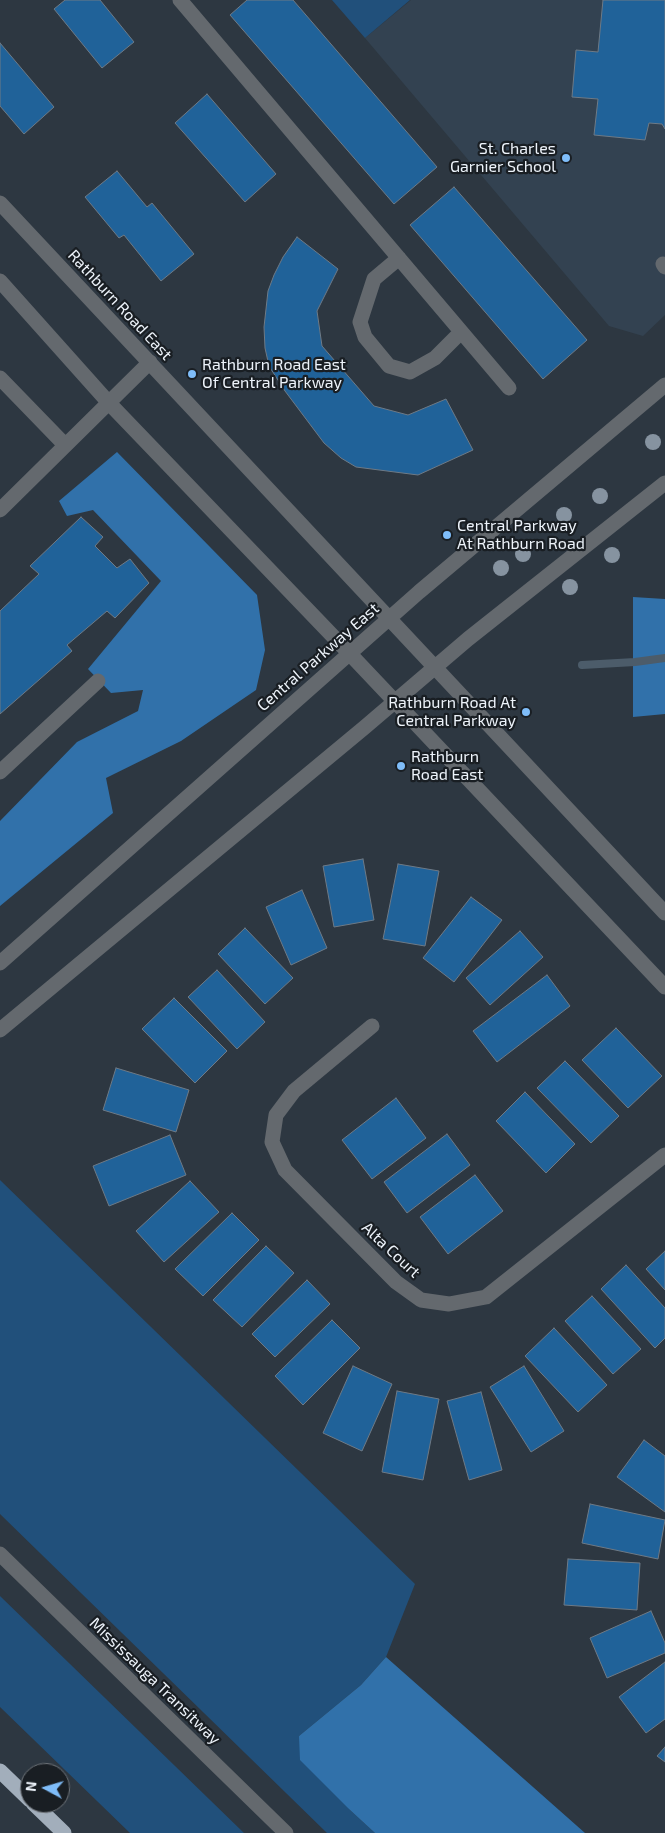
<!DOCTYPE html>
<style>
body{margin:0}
#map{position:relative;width:665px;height:1833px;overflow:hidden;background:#2d3741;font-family:"Exo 2",sans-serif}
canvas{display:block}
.north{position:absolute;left:20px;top:1763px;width:50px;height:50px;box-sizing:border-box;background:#191e23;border:1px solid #6e7379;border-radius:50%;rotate:276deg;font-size:14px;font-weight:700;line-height:20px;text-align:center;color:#edf3fa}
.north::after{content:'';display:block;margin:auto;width:18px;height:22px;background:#7fbdf9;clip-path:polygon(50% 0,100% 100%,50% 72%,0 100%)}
</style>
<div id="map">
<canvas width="665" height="1833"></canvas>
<div class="north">N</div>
</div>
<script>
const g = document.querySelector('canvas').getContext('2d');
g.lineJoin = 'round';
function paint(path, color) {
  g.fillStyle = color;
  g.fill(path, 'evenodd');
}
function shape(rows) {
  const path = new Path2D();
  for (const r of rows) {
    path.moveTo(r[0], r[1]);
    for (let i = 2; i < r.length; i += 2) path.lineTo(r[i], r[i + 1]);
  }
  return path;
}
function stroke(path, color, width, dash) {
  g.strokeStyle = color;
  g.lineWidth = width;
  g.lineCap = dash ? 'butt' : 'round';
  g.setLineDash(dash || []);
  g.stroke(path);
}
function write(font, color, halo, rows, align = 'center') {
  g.font = font + ' "Exo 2",sans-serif';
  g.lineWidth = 4.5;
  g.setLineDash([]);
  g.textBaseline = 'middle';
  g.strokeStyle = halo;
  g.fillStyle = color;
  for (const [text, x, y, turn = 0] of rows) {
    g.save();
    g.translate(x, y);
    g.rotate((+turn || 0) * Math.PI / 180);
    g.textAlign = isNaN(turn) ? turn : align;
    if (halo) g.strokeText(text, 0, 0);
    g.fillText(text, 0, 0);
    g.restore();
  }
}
const built = shape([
 [411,0,665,0,665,315,643,336,609,326,365,38]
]);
const green = shape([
 [332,0,410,0,365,38],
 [0,1180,415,1584,386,1657,361,1685,299,1736,350,1810,375,1833,327,1833,0,1514],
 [0,1596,244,1833,130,1833,0,1707]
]);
const forest = shape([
 [117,452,257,595,265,650,256,690,181,741,106,778,113,813,0,906,0,821,77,742,138,711,143,690,111,693,88,669,161,581,93,510,67,516,59,501],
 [633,597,665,599,665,714,633,717],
 [386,1657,585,1833,375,1833,350,1810,300,1760,299,1736,361,1685]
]);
const stream = shape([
 [582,665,635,662,665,658]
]);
const building = shape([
 [65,0,100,0,134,42,102,68,54,9,65,0],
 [247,0,293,0,437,167,394,204,230,15,247,0],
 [603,0,665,0,665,129,662,124,649,123,645,140,594,135,598,99,572,97,576,50,598,52,603,0],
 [0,43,54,107,24,134,0,106,0,43],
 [207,94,276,174,245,202,175,123,207,94],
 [117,171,147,207,152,203,194,254,161,281,124,235,119,238,85,197,117,171],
 [454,187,587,340,543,379,410,225,454,187],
 [297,237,338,269,317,311,322,346,374,406,408,415,446,399,473,450,418,475,356,467,341,458,324,443,285,391,269,366,265,348,264,327,268,291,274,275,283,257,297,237],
 [81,517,103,537,95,546,117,568,130,559,149,583,115,618,107,611,67,645,72,651,0,714,0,611,39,574,30,566,81,517],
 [363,859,374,920,334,927,323,866,363,859],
 [398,864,439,871,425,946,383,939,398,864],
 [302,890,327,948,291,965,266,907,302,890],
 [471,897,502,920,454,982,423,958,471,897],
 [245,928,293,978,265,1004,218,954,245,928],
 [520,931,543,957,490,1005,466,978,520,931],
 [217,970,265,1022,237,1049,188,997,217,970],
 [547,975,570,1006,497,1062,473,1031,547,975],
 [174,998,227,1051,195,1083,142,1029,174,998],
 [616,1028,662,1076,628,1108,582,1060,616,1028],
 [565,1061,619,1116,591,1143,537,1088,565,1061],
 [116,1068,189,1090,176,1132,103,1110,116,1068],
 [525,1092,575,1144,546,1173,496,1121,525,1092],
 [396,1098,426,1138,372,1179,342,1140,396,1098],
 [447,1134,470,1165,407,1213,384,1182,447,1134],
 [170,1135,186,1175,109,1206,93,1166,170,1135],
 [475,1175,503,1211,448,1254,420,1217,475,1175],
 [190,1181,219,1212,164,1262,136,1231,190,1181],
 [232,1213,259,1240,203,1296,175,1269,232,1213],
 [266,1246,294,1273,242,1327,213,1300,266,1246],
 [665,1251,665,1290,646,1269,665,1251],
 [626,1265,665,1308,665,1338,655,1348,601,1289,626,1265],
 [307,1280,330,1304,275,1357,252,1334,307,1280],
 [592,1296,641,1349,613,1374,565,1321,592,1296],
 [332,1320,360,1348,303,1405,275,1376,332,1320],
 [554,1328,607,1385,578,1412,525,1356,554,1328],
 [353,1366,392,1384,362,1451,323,1433,353,1366],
 [524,1366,564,1431,531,1452,490,1387,524,1366],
 [397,1391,439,1399,423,1480,382,1472,397,1391],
 [481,1392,502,1470,469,1480,447,1401,481,1392],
 [644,1440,665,1456,665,1512,617,1477,644,1440],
 [590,1504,665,1520,658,1559,582,1543,590,1504],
 [568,1559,640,1563,637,1610,564,1605,568,1559],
 [651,1611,665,1643,665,1653,607,1678,590,1638,651,1611],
 [665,1662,665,1719,646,1733,619,1697,665,1662],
 [665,1747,665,1762,657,1756,665,1747]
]);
const minor = shape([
 [180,0,509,388],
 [0,203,665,913],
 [399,258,374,279,360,322,365,337,389,366,410,372,435,358,461,332],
 [663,264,665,267],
 [0,281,109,403,350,654,665,987],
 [0,378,65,445],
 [0,510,150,362],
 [0,772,98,681],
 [0,963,419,592,665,385],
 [372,1026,294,1091,276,1115,272,1142,285,1170,396,1282,421,1300,449,1304,486,1297,665,1155],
 [0,1030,365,727,468,639,665,483],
 [0,1554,286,1833]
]);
const highway = shape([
 [0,1771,30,1800],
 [33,1803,64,1833]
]);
const trees = [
 [653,442],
 [600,496],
 [564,515],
 [523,554],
 [612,555],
 [501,568],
 [570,587]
];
const markers = [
 [566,158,5,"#7fbdf9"],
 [192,374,5,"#7fbdf9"],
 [447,535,5,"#7fbdf9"],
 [526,712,5,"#7fbdf9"],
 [401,766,5,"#7fbdf9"]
];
const poiNames = [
 ["St. Charles",556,149,"right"],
 ["Garnier School",556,167,"right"],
 ["Rathburn Road East",202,365],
 ["Of Central Parkway",202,383],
 ["Central Parkway",457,526],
 ["At Rathburn Road",457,544],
 ["Rathburn Road At",516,703,"right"],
 ["Central Parkway",516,721,"right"],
 ["Rathburn",411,757],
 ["Road East",411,775]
];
const streetNames = [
 ["Rathburn Road East",120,305,47],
 ["Central Parkway East",318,657,-41],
 ["Alta Court",391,1250,43],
 ["Mississauga Transitway",155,1681,44]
];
paint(built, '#334251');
paint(green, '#21507b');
paint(forest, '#3171aa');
stroke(stream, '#4c5c6a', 8);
paint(building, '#206299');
stroke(building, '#6e7a86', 1);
stroke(minor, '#64696e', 15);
stroke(highway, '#a2aebb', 15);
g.fillStyle = '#8693a0';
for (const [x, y] of trees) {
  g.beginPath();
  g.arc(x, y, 8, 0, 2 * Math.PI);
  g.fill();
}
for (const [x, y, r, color] of markers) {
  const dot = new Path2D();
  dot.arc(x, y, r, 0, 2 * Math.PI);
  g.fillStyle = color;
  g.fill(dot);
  stroke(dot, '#191e23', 2);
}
write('16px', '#edf3fa', '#191e23', poiNames, 'left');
write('16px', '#edf3fa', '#191e23', streetNames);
</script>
